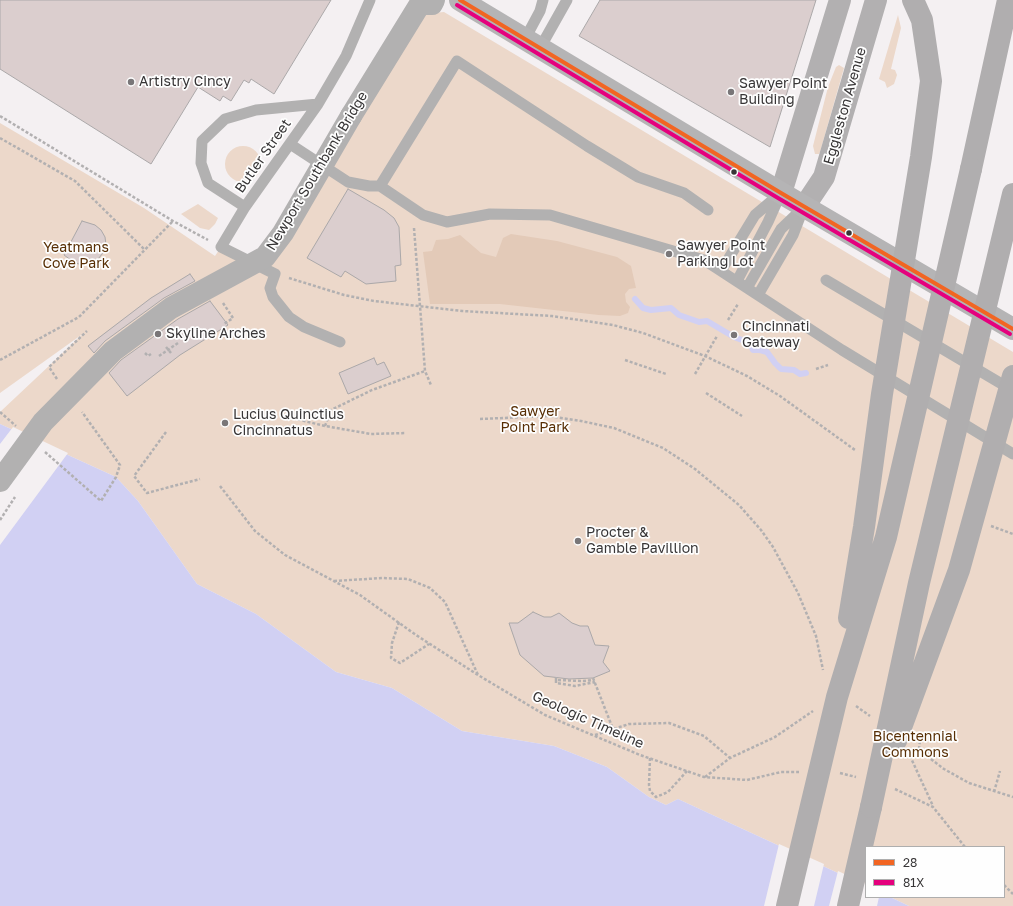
<!DOCTYPE html>
<style>
body{margin:0}
#map{position:relative;width:1013px;height:906px;overflow:hidden;background:#f4f0f2;font-family:"Golos Text",sans-serif}
canvas{display:block}
.legend{position:absolute;left:865px;top:846px;width:140px;height:52px;box-sizing:border-box;background:#fefefe;border:1px solid #aeaeae;margin:0;padding:5px 7px;list-style:none;font-size:12px;color:#373536}
.legend li{display:flex;align-items:center;gap:8px;height:20px}
.legend b{width:20px;border:1px solid #aeaeae}
</style>
<div id="map">
<canvas width="1013" height="906"></canvas>
<ul class="legend">
<li><b style="height:5px;background:#f26522"></b>28</li>
<li><b style="height:5px;background:#e5007d"></b>81X</li>
</ul>
</div>
<script>
const g = document.querySelector('canvas').getContext('2d');
g.lineJoin = 'round';
function paint(path, color) {
  g.fillStyle = color;
  g.fill(path, 'evenodd');
}
function shape(rows) {
  const path = new Path2D();
  for (const r of rows) {
    if (r.length === 3) {
      path.moveTo(r[0] + r[2], r[1]);
      path.arc(r[0], r[1], r[2], 0, 2 * Math.PI);
      continue;
    }
    path.moveTo(r[0], r[1]);
    for (let i = 2; i < r.length; i += 2) path.lineTo(r[i], r[i + 1]);
  }
  return path;
}
function stroke(path, color, width, dash) {
  g.strokeStyle = color;
  g.lineWidth = width;
  g.lineCap = dash ? 'butt' : 'round';
  g.setLineDash(dash || []);
  g.stroke(path);
}
function write(font, color, halo, rows, align = 'center') {
  g.font = font + ' "Golos Text",sans-serif';
  g.lineWidth = 3.5;
  g.setLineDash([]);
  g.textBaseline = 'middle';
  g.strokeStyle = halo;
  g.fillStyle = color;
  for (const [text, x, y, turn = 0] of rows) {
    g.save();
    g.translate(x, y);
    g.rotate((+turn || 0) * Math.PI / 180);
    g.textAlign = isNaN(turn) ? turn : align;
    if (halo) g.strokeText(text, 0, 0);
    g.fillText(text, 0, 0);
    g.restore();
  }
}
const green = shape([
 [444,12,1013,352,1013,906,909,906,890,897,1004,897,1004,847,866,847,866,886,678,799,666,805,649,797,607,767,554,746,462,731,392,688,336,672,256,614,197,584,138,501,116,477,0,424,0,412,84,333,0,393,0,123,144,208,215,256,221,247,263,270,412,15],
 [898,15,901,28,891,69,895,70,897,75,894,84,887,88,885,82,879,79],
 [839,65,844,68,820,152,819,154,815,154,813,146,828,87,836,67],
 [243,164,18],
 [198,204,218,218,215,224,209,230,200,228,181,214]
]);
const forest = shape([
 [511,234,557,241,617,257,631,266,636,288,629,289,625,294,626,302,630,307,628,313,620,316,599,315,500,304,430,304,423,252,432,251,436,240,448,239,460,235,481,253,496,257,503,238]
]);
const water = shape([
 [0,424,116,477,138,501,197,584,256,614,336,672,392,688,462,731,554,746,607,767,649,797,666,805,678,799,866,886,866,897,890,897,909,906,0,906]
]);
const pier = shape([
 [13,427,68,453,0,545,0,444],
 [779,844,824,864,814,906,764,906],
 [838,871,866,884,866,897,879,897,877,906,829,906]
]);
const stream = shape([
 [635,299,643,308,651,310,671,308,679,315,699,322,707,321,734,337,750,343,753,350,760,350,767,352,775,363,781,369,794,370,800,374,806,373]
]);
const building = shape([
 [0,0,331,0,274,94,251,79,249,83,244,80,231,101,223,96,220,101,198,87,151,164,0,69,0,0],
 [600,0,816,0,770,147,579,36,600,0],
 [348,189,384,210,394,218,399,227,401,265,395,266,396,281,366,284,345,271,341,277,307,258,348,189],
 [82,221,95,225,101,230,105,237,106,245,103,253,98,259,91,264,83,265,75,263,64,255,82,221],
 [190,274,195,281,164,298,105,341,94,353,88,346,151,298,190,274],
 [210,301,228,325,180,355,127,396,109,373,121,360,178,319,210,301],
 [374,358,377,365,384,362,391,376,348,394,339,373,374,358],
 [533,612,544,617,551,617,559,613,572,623,580,626,588,626,595,645,609,646,603,662,610,671,593,678,569,679,544,676,520,655,509,623,518,623,533,612]
]);
const path = shape([
 [0,116,173,221,208,240],
 [0,138,75,181,145,250],
 [414,228,425,371,431,385],
 [289,278,344,295,374,301,462,311,552,316,613,325,643,333,705,356,747,376,780,396,855,450],
 [223,303,233,318,224,324],
 [728,320,738,304],
 [166,347,171,353],
 [145,353,148,356,151,354],
 [159,356,178,343],
 [0,360,79,317,173,221],
 [625,360,666,374],
 [816,369,828,365],
 [695,374,717,336],
 [57,379,49,367,87,331],
 [706,393,742,416],
 [0,412,16,426],
 [288,417,325,426,371,434,406,433],
 [480,419,549,416,581,421,614,428,663,448,695,469,739,505,761,530,773,547,798,593,816,636,823,670],
 [325,426,331,410,372,390,425,371],
 [166,432,134,476,147,493,200,479],
 [45,452,101,501,116,477,120,465,82,412],
 [220,486,255,531,285,555,360,595,416,635,478,675,545,715,640,755,704,777,747,780,781,772,799,772],
 [0,520,15,497],
 [991,526,1013,534],
 [334,581,382,578,408,579,430,588,445,602,478,675],
 [399,622,392,643,391,658,400,663,429,644],
 [556,677,556,680,583,681,594,680],
 [593,678,613,729],
 [556,680,556,683,575,686,595,682],
 [856,706,870,716],
 [595,735,629,724,669,723,704,736,730,758],
 [919,749,920,740],
 [919,750,944,769,969,783,1013,797],
 [910,756,933,806],
 [650,758,649,785,650,791,656,797,668,792,687,771],
 [840,773,856,777],
 [705,777,730,758,775,737,813,711],
 [895,789,933,807,965,847],
 [994,792,1000,771],
 [1004,885,1013,894]
]);
const lane = shape([
 [525,39,540,11,543,0],
 [540,48,567,0],
 [318,104,256,110,225,119,202,141,201,163,208,183,245,207,318,104,346,56,370,0],
 [290,144,348,182,369,186,380,186],
 [245,207,221,247,275,274,270,288,273,297,289,317,304,327,340,342],
 [708,210,684,193,638,177,587,146,457,61,380,186,423,215,447,222,490,214,550,215,704,260,842,350,1013,454],
 [721,271,755,215,781,193],
 [826,280,1012,390],
 [737,281,768,222,780,195],
 [747,288,781,229,804,207],
 [758,295,793,235,803,209]
]);
const street = shape([
 [351,116,420,4,432,4,434,0]
]);
const secondary = shape([
 [781,193,840,0],
 [804,207,824,177,876,0]
]);
const primary = shape([
 [460,0,781,193,1013,329]
]);
const highway = shape([
 [971,169,1008,0],
 [848,906,871,807]
]);
const streetBridge = shape([
 [0,481,43,422,113,351,171,308,265,257,283,233,351,116]
]);
const highwayBridge = shape([
 [849,618,864,527,882,394,921,157,931,81,922,20,913,0],
 [896,741,959,570,1013,376],
 [871,807,919,583,1013,194],
 [787,906,837,697,886,537,971,169]
]);
const bus1 = shape([
 [460,0,781,193,1013,329]
]);
const bus2 = shape([
 [457,5,778,198,1010,334]
]);
const markers = [
 [131,82,4,"#797678"],
 [731,92,4,"#797678"],
 [734,172,3.5,"#373536"],
 [849,233,3.5,"#373536"],
 [669,254,4,"#797678"],
 [158,334,4,"#797678"],
 [734,335,4,"#797678"],
 [225,423,4,"#797678"],
 [578,541,4,"#797678"]
];
const poiNames = [
 ["Artistry Cincy",139,82],
 ["Sawyer Point",739,84],
 ["Building",739,100],
 ["Sawyer Point",677,246],
 ["Parking Lot",677,262],
 ["Cincinnati",742,327],
 ["Gateway",742,343],
 ["Skyline Arches",166,334],
 ["Lucius Quinctius",233,415],
 ["Cincinnatus",233,431],
 ["Procter &",586,533],
 ["Gamble Pavillion",586,549]
];
const streetNames = [
 ["Eggleston Avenue",845,106,-74],
 ["Butler Street",263,156,-55],
 ["Newport Southbank Bridge",317,171,-59],
 ["Geologic Timeline",588,720,24]
];
const parkNames = [
 ["Yeatmans",76,248],
 ["Cove Park",76,264],
 ["Sawyer",535,412],
 ["Point Park",535,428],
 ["Bicentennial",915,737],
 ["Commons",915,753]
];
paint(green, '#ecd8ca');
paint(forest, '#e3cab8');
paint(water, '#d1d0f3');
paint(pier, '#f4f0f2');
stroke(stream, '#d1d0f3', 6);
paint(building, '#dbcece');
stroke(building, '#aba8a9', 1);
stroke(path, '#b2b0b1', 2.5, [3, 2]);
stroke(lane, '#b2b1b1', 11);
stroke(street, '#b2b1b1', 22);
stroke(secondary, '#b2b0b1', 22);
stroke(primary, '#b5b4b5', 22);
stroke(highway, '#b0aeaf', 22);
stroke(streetBridge, '#b2b1b1', 22);
stroke(highwayBridge, '#b0aeaf', 22);
stroke(bus1, '#f26522', 4);
stroke(bus2, '#e5007d', 4);
for (const [x, y, r, color] of markers) {
  const dot = new Path2D();
  dot.arc(x, y, r, 0, 2 * Math.PI);
  g.fillStyle = color;
  g.fill(dot);
  stroke(dot, '#fefefe', 1.5);
}
write('14px', '#373536', '#fefefe', poiNames, 'left');
write('14px', '#373536', '#fefefe', streetNames);
write('14px', '#572e04', '#fefefe', parkNames);
</script>
